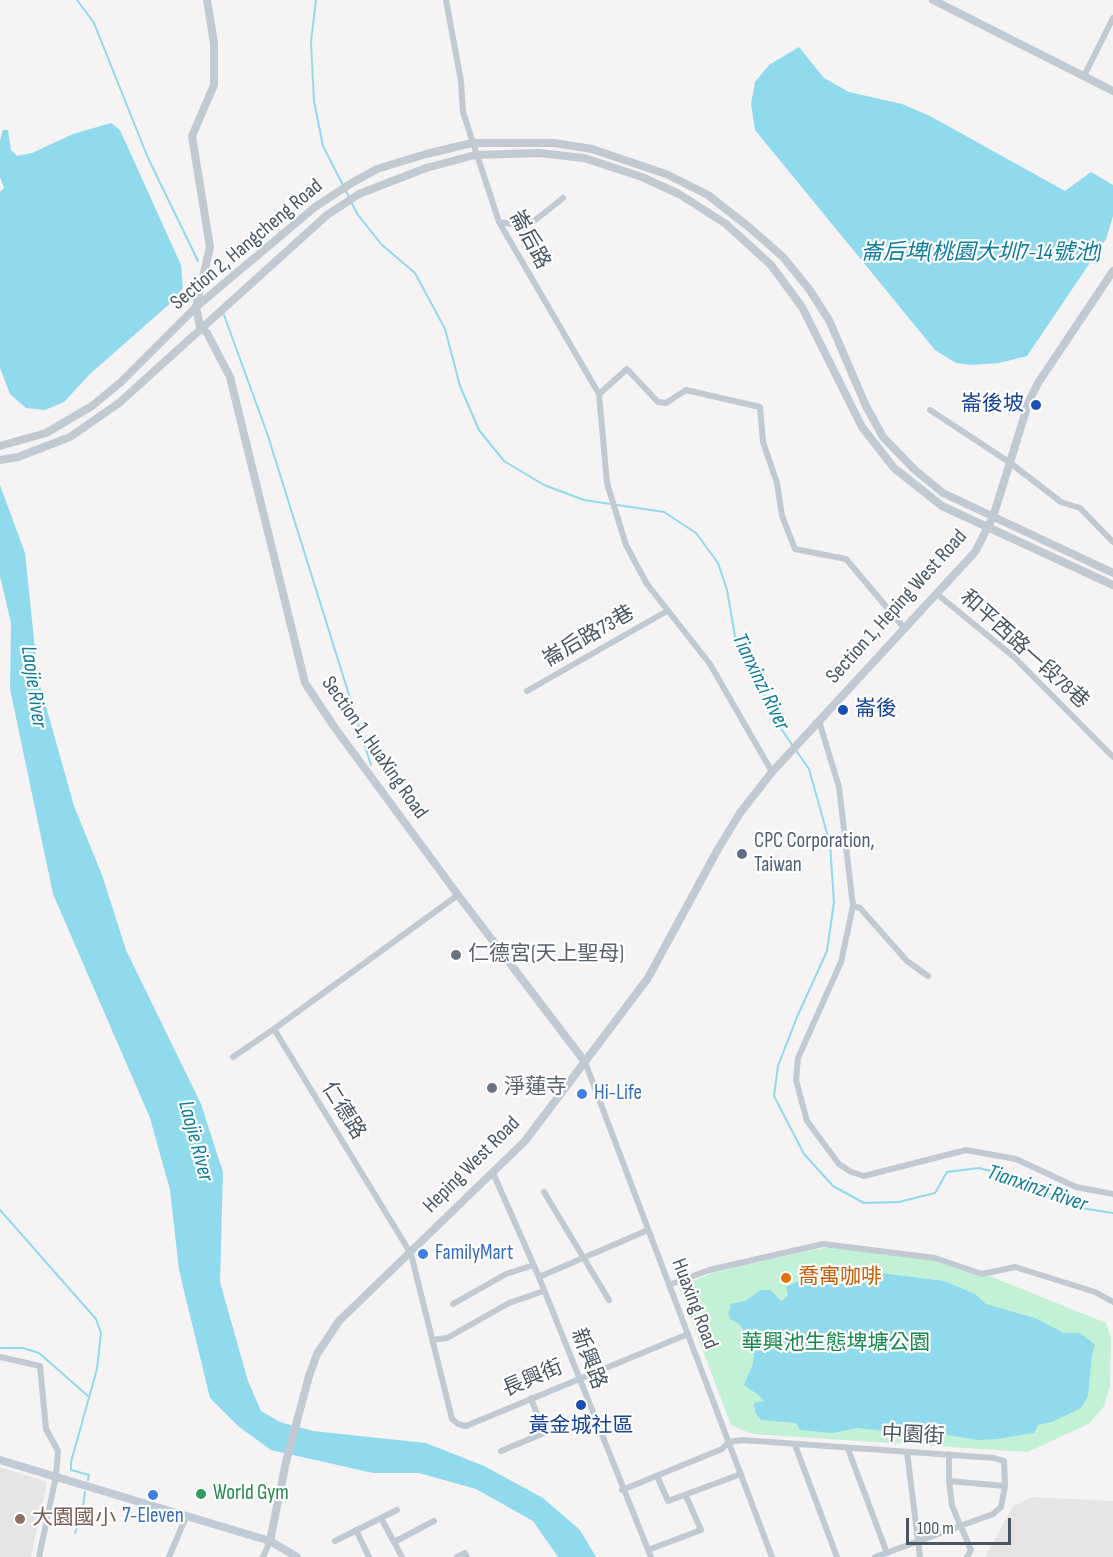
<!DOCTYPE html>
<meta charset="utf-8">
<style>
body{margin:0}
#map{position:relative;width:1113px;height:1557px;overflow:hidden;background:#f5f3f3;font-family:"Sofia Sans Condensed",sans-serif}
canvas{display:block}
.scale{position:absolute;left:906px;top:1518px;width:105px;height:27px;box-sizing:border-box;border:3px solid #4a5661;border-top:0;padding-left:8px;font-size:18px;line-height:21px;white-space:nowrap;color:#4a5661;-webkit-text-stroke:4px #fff;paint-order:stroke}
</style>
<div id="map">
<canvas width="1113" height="1557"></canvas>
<div class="scale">100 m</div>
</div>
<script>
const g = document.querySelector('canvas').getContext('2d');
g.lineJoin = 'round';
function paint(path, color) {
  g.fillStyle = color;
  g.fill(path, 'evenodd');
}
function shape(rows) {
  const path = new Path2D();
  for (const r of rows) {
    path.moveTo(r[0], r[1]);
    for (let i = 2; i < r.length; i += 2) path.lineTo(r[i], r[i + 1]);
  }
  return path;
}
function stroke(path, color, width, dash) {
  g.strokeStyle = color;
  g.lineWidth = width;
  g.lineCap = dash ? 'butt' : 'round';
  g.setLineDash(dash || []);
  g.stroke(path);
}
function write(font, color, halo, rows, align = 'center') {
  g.font = font + ' "Sofia Sans Condensed","Noto Sans TC",sans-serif';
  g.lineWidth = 4.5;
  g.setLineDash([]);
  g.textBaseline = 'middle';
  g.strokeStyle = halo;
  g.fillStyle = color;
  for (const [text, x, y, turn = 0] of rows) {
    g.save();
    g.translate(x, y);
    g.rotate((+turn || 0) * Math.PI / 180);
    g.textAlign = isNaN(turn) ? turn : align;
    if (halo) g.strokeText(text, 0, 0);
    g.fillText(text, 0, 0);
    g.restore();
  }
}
const education = shape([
 [0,1467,47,1482,31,1557,0,1557],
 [1032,1497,1113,1501,1113,1557,985,1557,1013,1506]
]);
const green = shape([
 [832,1247,932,1259,977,1275,992,1277,1106,1323,1111,1339,1110,1386,1104,1406,1090,1423,1028,1452,752,1434,731,1425,679,1287,714,1272,812,1250]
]);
const water = shape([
 [799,47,824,78,849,92,902,104,930,116,1065,191,1091,172,1113,185,1113,216,1106,239,1027,356,999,363,971,365,956,363,935,350,755,130,751,104,755,82,769,65],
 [111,123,120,130,181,265,183,288,174,300,90,374,64,402,45,410,26,408,10,394,0,368,0,192,4,188,0,177,0,141,3,130,8,130,11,150,17,156,32,153,73,134],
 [0,485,25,553,38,678,74,806,102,875,126,950,201,1104,223,1172,220,1282,248,1381,261,1411,280,1422,313,1431,426,1443,484,1466,543,1498,580,1530,596,1557,558,1557,533,1521,476,1489,419,1473,373,1473,271,1450,238,1426,210,1398,179,1270,170,1190,150,1118,53,894,10,689,11,623,0,576],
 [833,1267,944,1281,975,1294,986,1304,1035,1318,1064,1333,1080,1333,1095,1345,1092,1354,1088,1396,1081,1408,1052,1422,1038,1425,1034,1433,997,1439,978,1440,935,1433,925,1437,889,1436,886,1431,857,1428,833,1433,800,1430,796,1423,761,1420,755,1412,754,1403,764,1401,760,1396,744,1385,753,1364,754,1355,750,1339,739,1324,730,1319,728,1312,731,1308,730,1304,745,1301,761,1290,771,1290,781,1301,788,1296,786,1287,798,1281,803,1283,807,1278,801,1271,803,1269]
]);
const stream = shape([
 [77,0,94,23,148,158,198,261],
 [316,0,311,42,314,101,323,146,349,197],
 [351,202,358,215,382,245,415,273,445,329,460,386,479,430,504,461,544,485,584,500,664,512,696,533,718,563,727,590,736,642,755,674,777,723,809,769,830,844,834,902,827,951,797,1017,778,1066,774,1096,804,1154,833,1186,864,1203,899,1202,935,1193,947,1172,979,1168,1010,1176,1081,1208,1113,1213],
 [224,315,267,433,371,765],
 [0,1210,96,1319,101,1333,97,1369,71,1462,71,1470,89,1475,88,1480],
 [0,1348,23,1348,39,1353,88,1396],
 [75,1533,82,1513,85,1492]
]);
const minor = shape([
 [446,0,461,81,463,112,499,222,599,394,607,483,626,545,647,584,710,664,772,772],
 [1084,76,1113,18],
 [499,222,528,226,563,198],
 [599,394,627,369,658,402,666,403,686,390,760,407,763,442,777,483,782,516,795,549,846,559,905,629],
 [930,410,1009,462,1061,502,1080,508,1113,542],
 [937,594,1014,657,1113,757],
 [527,691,667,611],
 [819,721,839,787,853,906,841,962,798,1058,796,1080,807,1121,839,1164,851,1172,864,1176,966,1150,1016,1159,1076,1187,1113,1194],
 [458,895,274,1029,411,1254,452,1419,458,1424,466,1426,688,1334],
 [853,906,860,908,907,961,928,976],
 [233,1057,274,1029],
 [585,1062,772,1557],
 [493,1173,539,1277,651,1557],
 [544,1192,609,1300],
 [539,1277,648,1230],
 [669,1285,709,1270,823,1244,935,1258,982,1274,1015,1267,1095,1292,1113,1302],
 [453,1304,506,1274,534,1265],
 [432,1340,447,1338,509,1303,544,1291],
 [0,1357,40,1366,46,1429,58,1451,56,1476,39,1557],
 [795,1445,837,1557],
 [848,1449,887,1553],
 [501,1451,544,1433,531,1398],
 [907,1452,920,1557],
 [949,1454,949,1481,952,1506,971,1550,967,1557],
 [657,1476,668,1501,741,1474],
 [949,1481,1005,1486],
 [622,1490,722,1449,729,1442,742,1440,994,1458,1004,1461,1005,1486,1001,1507,993,1514,875,1557],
 [381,1518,402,1557],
 [356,1530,369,1557],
 [335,1541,397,1510],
 [394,1542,434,1521],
 [648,1550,701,1530,686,1496],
 [169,1557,186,1517],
 [263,1557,270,1541],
 [457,1557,465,1553,467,1557]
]);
const tertiary = shape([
 [207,0,214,43,214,85,192,136,210,247,196,307,200,327,207,333,230,377,305,683,335,728,458,895,585,1062],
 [933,0,1113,91],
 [0,446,46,433,92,406,121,382,196,307,315,207,350,184,377,169,426,154,472,143,554,143,592,149,666,174,708,195,750,228,783,257,809,289,829,320,866,406,883,437,915,470,943,493,1113,573],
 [0,460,18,457,70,437,119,403,327,215,359,194,426,168,475,155,539,153,584,158,642,177,679,194,726,224,771,265,802,307,862,427,894,468,942,506,1113,585],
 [270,1541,286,1462,309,1376,317,1354,339,1321,525,1141,648,978,718,849,740,813,772,772,975,552,993,517,1029,401,1038,383,1113,271]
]);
const secondary = shape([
 [0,1460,270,1541,297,1557]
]);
const markers = [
 [1036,405,6,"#1a4fb4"],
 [843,710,6,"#1a4fb4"],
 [742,854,6,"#5c6f8a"],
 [456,955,6,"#6b7280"],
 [492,1088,6,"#6b7280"],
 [582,1094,6,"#3f7fe0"],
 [423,1254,6,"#3f7fe0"],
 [786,1278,6,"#e8710a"],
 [581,1405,6,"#1a4fb4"],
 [201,1494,6,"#2e9e5b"],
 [153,1495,6,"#3f7fe0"],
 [20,1519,6,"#8d6e63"]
];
const streetNames = [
 ["崙后路",529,240,62],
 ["Section 2, Hangcheng Road",247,245,-40],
 ["Section 1, Heping West Road",897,607,-48],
 ["崙后路73巷",589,637,-30],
 ["和平西路一段78巷",1024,650,42],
 ["Section 1, HuaXing Road",374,748,55],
 ["仁德路",343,1111,58],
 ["Heping West Road",472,1165,-45],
 ["Huaxing Road",694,1304,69],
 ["新興路",588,1359,69],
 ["長興街",533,1379,-23],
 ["中園街",913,1436,3]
];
const transitNames = [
 ["崙後坡",1024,405],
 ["崙後",855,710,"left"],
 ["黃金城社區",581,1427,"center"]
];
const serviceNames = [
 ["CPC Corporation,",754,842],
 ["Taiwan",754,866]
];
const worshipNames = [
 ["仁德宮(天上聖母)",468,955],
 ["淨蓮寺",504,1088]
];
const shopNames = [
 ["Hi-Life",594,1094],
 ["FamilyMart",435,1254],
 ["7-Eleven",153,1517,"center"]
];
const foodNames = [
 ["喬寓咖啡",798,1278]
];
const parkNames = [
 ["華興池生態埤塘公園",836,1344]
];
const leisureNames = [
 ["World Gym",213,1494]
];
const educationNames = [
 ["大園國小",32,1519]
];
const waterNames = [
 ["崙后埤(桃園大圳7-14號池)",981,253],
 ["Tianxinzi River",760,682,64],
 ["Laojie River",33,687,82],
 ["Laojie River",195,1141,75],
 ["Tianxinzi River",1037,1189,19]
];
paint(education, '#e6e4e5');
paint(green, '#c3f1d5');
paint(water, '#90daee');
stroke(stream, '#90daee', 2);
stroke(minor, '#c1cad2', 6);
stroke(tertiary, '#c1cad2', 8);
stroke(secondary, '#c1cbd6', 8);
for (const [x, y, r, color] of markers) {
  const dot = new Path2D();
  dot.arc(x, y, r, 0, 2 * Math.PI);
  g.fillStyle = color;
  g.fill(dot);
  stroke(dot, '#fff', 2);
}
write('21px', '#4a5661', '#fff', streetNames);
write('21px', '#164399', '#fff', transitNames, 'right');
write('21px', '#4e5e75', '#fff', serviceNames, 'left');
write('21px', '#5b616d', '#fff', worshipNames, 'left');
write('21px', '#366cbe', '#fff', shopNames, 'left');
write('21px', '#c56008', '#fff', foodNames, 'left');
write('21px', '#17864f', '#fff', parkNames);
write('21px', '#27864d', '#fff', leisureNames, 'left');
write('21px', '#785e54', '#fff', educationNames, 'left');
write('italic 22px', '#0c7c9b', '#fff', waterNames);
</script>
